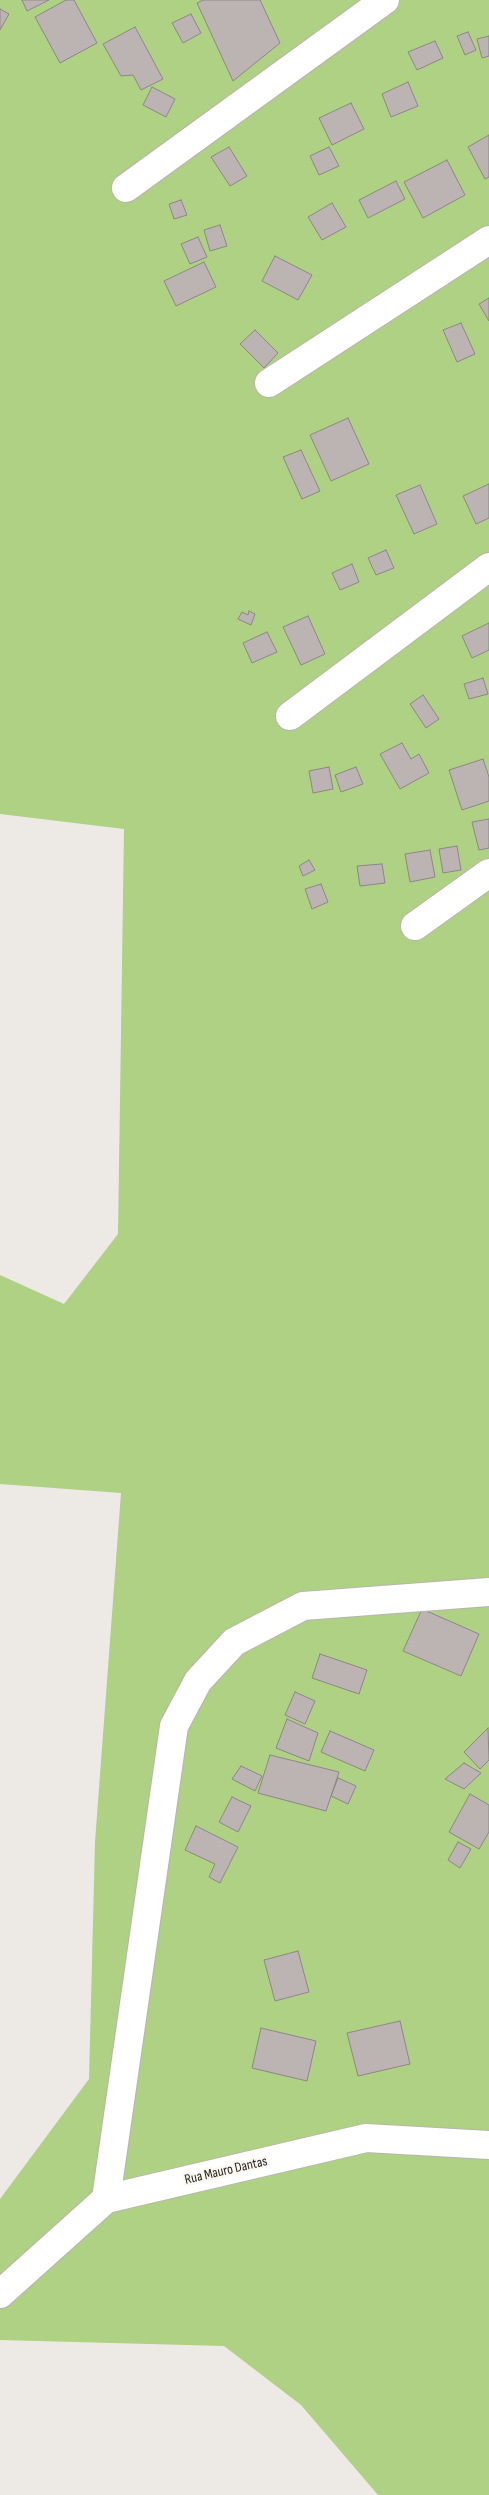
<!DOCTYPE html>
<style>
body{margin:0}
canvas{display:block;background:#ede9e4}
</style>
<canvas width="489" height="2495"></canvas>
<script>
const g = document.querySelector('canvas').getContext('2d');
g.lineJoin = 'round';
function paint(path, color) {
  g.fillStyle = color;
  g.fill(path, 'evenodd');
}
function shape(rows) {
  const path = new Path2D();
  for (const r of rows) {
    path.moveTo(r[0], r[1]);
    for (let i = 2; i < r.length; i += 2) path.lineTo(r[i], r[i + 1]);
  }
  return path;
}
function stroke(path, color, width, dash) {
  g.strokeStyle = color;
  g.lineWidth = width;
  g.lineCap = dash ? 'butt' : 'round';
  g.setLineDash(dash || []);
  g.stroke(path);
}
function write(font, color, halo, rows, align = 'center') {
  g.font = font + ' "Sofia Sans Condensed",sans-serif';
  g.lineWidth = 4.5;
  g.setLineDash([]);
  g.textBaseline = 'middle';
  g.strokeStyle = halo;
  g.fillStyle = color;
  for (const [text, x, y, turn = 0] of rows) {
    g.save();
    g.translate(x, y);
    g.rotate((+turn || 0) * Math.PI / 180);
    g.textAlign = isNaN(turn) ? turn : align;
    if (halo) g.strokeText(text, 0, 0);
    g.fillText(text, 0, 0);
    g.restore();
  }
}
const green = shape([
 [0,0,489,0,489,2495,378,2495,301,2405,224,2346,0,2340,0,2199,89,2079,95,1842,121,1493,0,1484,0,1275,64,1304,118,1234,124,829,0,814]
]);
const building = shape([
 [22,0,49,0,27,11,22,0],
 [66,0,74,0,97,43,60,63,35,17,66,0],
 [203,0,260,0,280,43,233,81,197,3,203,0],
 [0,9,9,14,0,30,0,9],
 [191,14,201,33,183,43,172,23,191,14],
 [135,27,163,79,141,90,133,75,121,76,103,44,135,27],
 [468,32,476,50,465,55,457,36,468,32],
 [489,36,489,56,482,58,477,39,489,36],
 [435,41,443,58,417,70,408,52,435,41],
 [408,82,418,106,391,117,382,94,408,82],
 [152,87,175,99,166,117,143,105,152,87],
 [351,103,364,129,332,145,319,118,351,103],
 [489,135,489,177,485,179,468,147,489,135],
 [229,147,247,176,230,186,211,157,229,147],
 [329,147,339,166,319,175,310,156,329,147],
 [447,160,465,195,423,218,404,182,447,160],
 [396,181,405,199,368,218,359,200,396,181],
 [181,200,187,215,174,219,169,204,181,200],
 [332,203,346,227,322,240,308,217,332,203],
 [220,225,227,246,210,251,204,230,220,225],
 [198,237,207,257,190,264,181,244,198,237],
 [275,256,312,275,298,300,262,281,275,256],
 [204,262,216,287,176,306,164,281,204,262],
 [489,298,489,321,479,304,489,298],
 [461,323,475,354,457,362,443,330,461,323],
 [255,330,278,353,264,368,240,344,255,330],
 [348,418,369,464,331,481,310,435,348,418],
 [301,450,320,491,302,499,283,457,301,450],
 [489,484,489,518,476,524,463,496,489,484],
 [420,485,437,524,414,534,396,495,420,485],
 [386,550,394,568,376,575,368,558,386,550],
 [352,564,359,582,340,590,332,573,352,564],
 [249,611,255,614,251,625,238,619,242,612,248,615,249,611],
 [308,616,325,654,301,665,283,627,308,616],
 [489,623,489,650,472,658,462,636,489,623],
 [267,632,277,652,252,663,243,643,267,632],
 [483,678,488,694,469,699,464,684,483,678],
 [423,695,439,719,426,728,410,704,423,695],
 [402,743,411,759,419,754,429,773,400,789,380,754,402,743],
 [483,759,489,777,489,801,462,810,449,770,483,759],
 [329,767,333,789,313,793,309,771,329,767],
 [356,767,363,784,341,792,335,775,356,767],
 [489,819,489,848,479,850,472,822,489,819],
 [457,846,461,870,443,873,439,849,457,846],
 [430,850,435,877,410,882,405,854,430,850],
 [309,860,315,870,303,876,299,866,309,860],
 [382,864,385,883,360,886,357,866,382,864],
 [321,884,328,902,312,909,305,889,321,884],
 [422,1609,479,1634,461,1676,403,1651,422,1609],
 [320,1654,367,1670,359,1694,312,1678,320,1654],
 [295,1692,315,1701,305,1724,285,1715,295,1692],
 [287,1719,318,1733,309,1761,276,1748,287,1719],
 [488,1728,489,1760,480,1769,464,1752,488,1728],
 [330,1731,374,1750,365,1771,321,1752,330,1731],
 [270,1755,339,1772,326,1811,258,1793,270,1755],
 [464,1763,481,1773,464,1789,445,1779,464,1763],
 [241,1766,262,1776,255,1791,232,1779,241,1766],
 [338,1778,356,1786,348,1804,331,1796,338,1778],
 [470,1794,489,1805,489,1832,479,1849,449,1832,470,1794],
 [232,1797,251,1806,238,1832,219,1822,232,1797],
 [196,1826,238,1847,220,1883,209,1877,215,1864,185,1850,196,1826],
 [458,1842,471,1849,460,1868,448,1860,458,1842],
 [298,1951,309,1992,275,2001,264,1960,298,1951],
 [400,2021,410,2064,358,2076,347,2033,400,2021],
 [261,2028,316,2041,307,2081,252,2068,261,2028]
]);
const minor = shape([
 [126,188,385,0],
 [269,383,489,240],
 [290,716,489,567],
 [415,926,489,873],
 [106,2199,174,1726,198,1681,234,1642,303,1606,489,1592],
 [0,2294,106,2199,366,2138,489,2145]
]);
const streetNames = [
 ["Rua Mauro Dantas",226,2171,-13]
];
paint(green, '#aed183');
paint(building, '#bcb4b3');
stroke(building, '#8e8786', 1);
stroke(minor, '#b8b4af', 30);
stroke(minor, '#fff', 28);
write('14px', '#201e1c', '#fbf7f1', streetNames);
</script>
